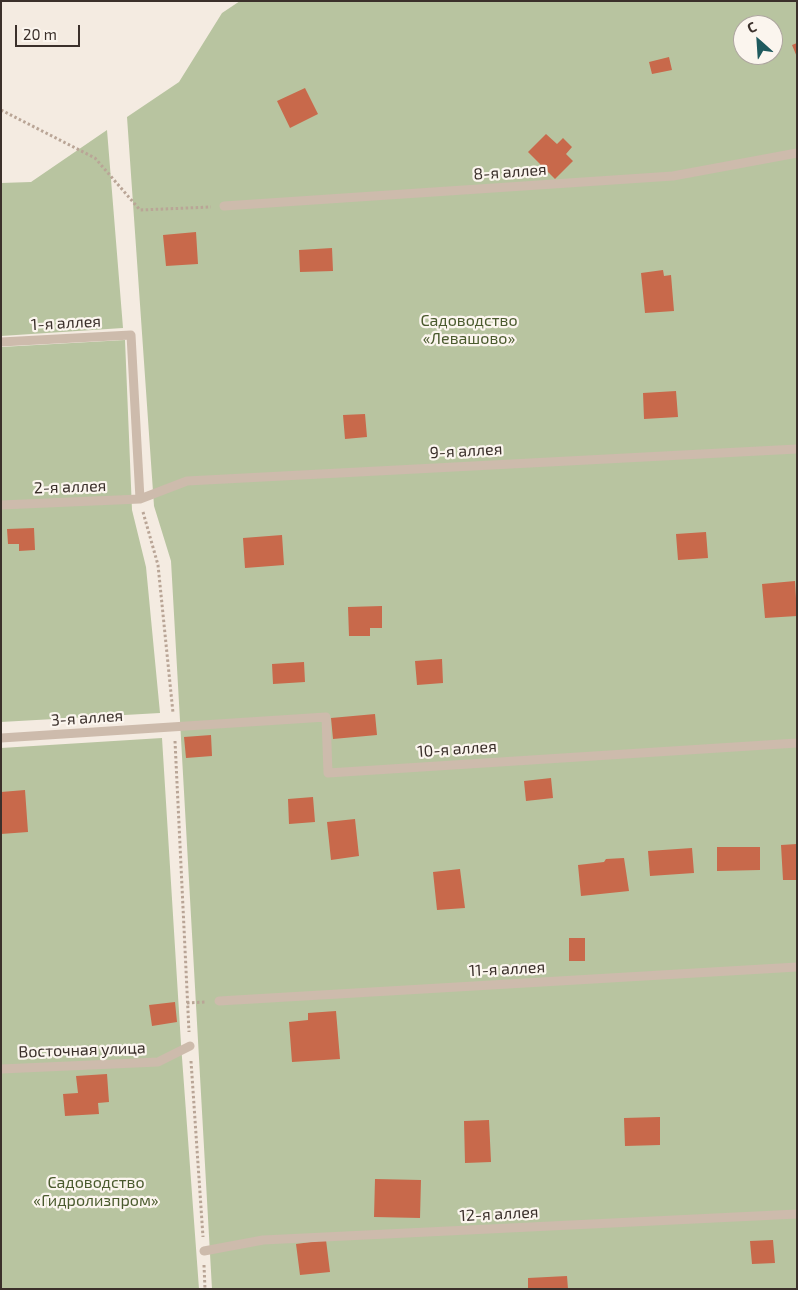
<!DOCTYPE html>
<meta charset="utf-8">
<style>
body{margin:0}
#map{position:relative;width:798px;height:1290px;overflow:hidden;background:#f4ebe1;font-family:"Exo 2",sans-serif}
canvas{display:block}
.frame{position:absolute;inset:0;border:2px solid #3b302b;pointer-events:none}
.north{position:absolute;left:733px;top:15px;width:50px;height:50px;box-sizing:border-box;background:#fbf5ee;border:1px solid #aea6a0;border-radius:50%;rotate:334deg;font-size:14px;font-weight:700;line-height:20px;text-align:center;color:#3b302b}
.north::after{content:'';display:block;margin:auto;width:18px;height:22px;background:#1f5a5e;clip-path:polygon(50% 0,100% 100%,50% 72%,0 100%)}
.scale{position:absolute;left:15px;top:25px;width:65px;height:22px;box-sizing:border-box;border:2px solid #3b302b;border-top:0;padding-left:6px;font-size:15px;line-height:18px;white-space:nowrap;color:#3b302b;-webkit-text-stroke:4px #fbf5ee;paint-order:stroke}
</style>
<div id="map">
<canvas width="798" height="1290"></canvas>
<div class="frame"></div>
<div class="north">С</div>
<div class="scale">20 m</div>
</div>
<script>
const g = document.querySelector('canvas').getContext('2d');
g.lineJoin = 'round';
function paint(path, color) {
  g.fillStyle = color;
  g.fill(path, 'evenodd');
}
function shape(rows) {
  const path = new Path2D();
  for (const r of rows) {
    path.moveTo(r[0], r[1]);
    for (let i = 2; i < r.length; i += 2) path.lineTo(r[i], r[i + 1]);
  }
  return path;
}
function stroke(path, color, width, dash) {
  g.strokeStyle = color;
  g.lineWidth = width;
  g.lineCap = dash ? 'butt' : 'round';
  g.setLineDash(dash || []);
  g.stroke(path);
}
function write(font, color, halo, rows, align = 'center') {
  g.font = font + ' "Exo 2",sans-serif';
  g.lineWidth = 4.5;
  g.setLineDash([]);
  g.textBaseline = 'middle';
  g.strokeStyle = halo;
  g.fillStyle = color;
  for (const [text, x, y, turn = 0] of rows) {
    g.save();
    g.translate(x, y);
    g.rotate((+turn || 0) * Math.PI / 180);
    g.textAlign = isNaN(turn) ? turn : align;
    if (halo) g.strokeText(text, 0, 0);
    g.fillText(text, 0, 0);
    g.restore();
  }
}
const green = shape([
 [240,1,797,1,797,1289,212,1289,171,561,154,506,127,117,179,82,222,13],
 [743,25,773,25,773,55,743,55],
 [107,130,123,328,1,336,1,183,31,182],
 [125,340,132,510,146,567,160,713,1,722,1,347],
 [162,738,181,1044,199,1289,1,1289,1,748]
]);
const building = shape([
 [797,43,797,57,792,45],
 [669,57,672,70,652,74,649,62],
 [305,88,318,114,290,128,277,101],
 [546,134,557,144,563,138,572,147,566,154,573,161,555,179,528,152],
 [196,232,198,264,166,266,163,235],
 [332,248,333,271,300,272,299,250],
 [663,270,664,276,671,275,674,311,645,313,641,273],
 [676,391,678,417,644,419,643,393],
 [365,414,367,437,345,439,343,415],
 [34,528,35,550,19,551,19,544,8,544,7,529],
 [706,532,708,558,678,560,676,534],
 [282,535,284,565,245,568,243,538],
 [795,581,797,616,765,618,762,584],
 [382,606,382,628,370,628,370,636,349,636,348,607],
 [442,659,443,683,417,685,415,661],
 [304,662,305,682,273,684,272,664],
 [375,714,377,735,333,739,331,718],
 [211,735,212,756,186,758,184,737],
 [551,778,553,798,526,801,524,781],
 [25,790,28,832,1,834,1,792],
 [313,797,315,822,289,824,288,799],
 [355,819,359,856,331,860,327,822],
 [797,844,797,880,783,880,781,845],
 [717,847,760,847,760,870,717,871],
 [692,848,694,873,650,876,648,851],
 [624,858,629,891,581,896,578,865,604,862,606,859],
 [460,869,465,908,437,910,433,872],
 [569,938,585,938,585,961,569,961],
 [175,1002,177,1022,152,1026,149,1005],
 [336,1011,340,1059,292,1062,289,1022,308,1020,308,1013],
 [107,1074,109,1102,98,1103,99,1114,65,1116,63,1094,78,1093,76,1076],
 [660,1117,660,1145,625,1146,624,1118],
 [489,1120,491,1162,465,1163,464,1121],
 [375,1179,421,1180,420,1218,374,1217],
 [326,1240,330,1272,300,1275,296,1244],
 [773,1240,775,1263,752,1264,750,1241],
 [567,1276,568,1289,528,1289,528,1278]
]);
const path = shape([
 [1,110,95,158,140,210,211,207],
 [143,512,158,565,173,713],
 [175,741,189,1032],
 [187,1003,205,1002],
 [191,1061,203,1237],
 [204,1265,205,1289]
]);
const lane = shape([
 [224,206,673,176,797,153],
 [1,342,131,335,140,499],
 [1,505,140,499,187,481,797,449],
 [1,738,326,717,328,773,797,743],
 [219,1001,797,967],
 [1,1069,158,1062,190,1046],
 [204,1251,263,1240,797,1214]
]);
const streetNames = [
 ["8-я аллея",510,172,-4],
 ["1-я аллея",66,323,-3],
 ["9-я аллея",466,451,-3],
 ["2-я аллея",70,487,-2],
 ["3-я аллея",87,718,-4],
 ["10-я аллея",457,749,-4],
 ["11-я аллея",507,969,-3],
 ["Восточная улица",82,1050,-2],
 ["12-я аллея",499,1214,-3]
];
const parkNames = [
 ["Садоводство",469,321],
 ["«Левашово»",469,339],
 ["Садоводство",96,1183],
 ["«Гидролизпром»",96,1201]
];
paint(green, '#b8c4a0');
paint(building, '#c8694b');
stroke(path, '#b9a596', 3, [2.5, 2.5]);
stroke(lane, '#cdbbac', 9);
write('16px', '#3b302b', '#fbf5ee', streetNames);
write('16px', '#4a5a2e', '#fbf5ee', parkNames);
</script>
